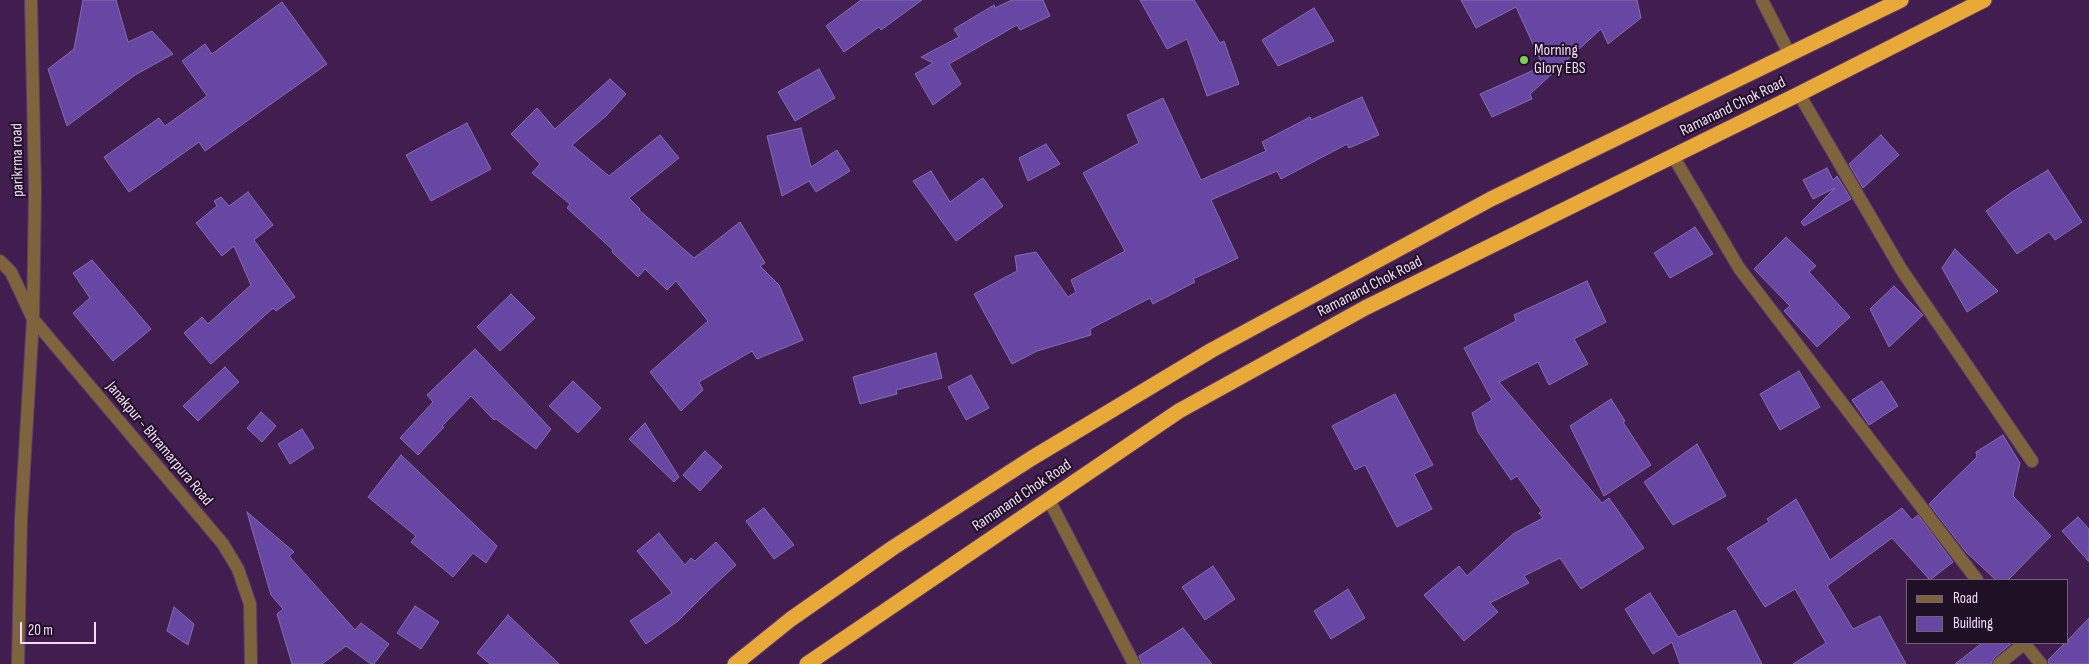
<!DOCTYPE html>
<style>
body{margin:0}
#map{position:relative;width:2089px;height:664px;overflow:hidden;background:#421d4f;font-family:"Sofia Sans Condensed",sans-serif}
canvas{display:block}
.legend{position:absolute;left:1906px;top:579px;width:162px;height:65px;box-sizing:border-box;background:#201026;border:1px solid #73617a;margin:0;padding:6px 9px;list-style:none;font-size:15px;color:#f0daf8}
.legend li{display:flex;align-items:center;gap:10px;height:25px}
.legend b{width:25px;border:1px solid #73617a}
.scale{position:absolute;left:20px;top:622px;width:76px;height:22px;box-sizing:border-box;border:2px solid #f0daf8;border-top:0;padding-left:6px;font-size:15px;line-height:18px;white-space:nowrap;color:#f0daf8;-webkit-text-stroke:4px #201026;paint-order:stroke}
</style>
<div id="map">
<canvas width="2089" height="664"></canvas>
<ul class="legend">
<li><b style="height:6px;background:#7e643c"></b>Road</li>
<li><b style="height:14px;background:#6847a4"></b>Building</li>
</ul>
<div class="scale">20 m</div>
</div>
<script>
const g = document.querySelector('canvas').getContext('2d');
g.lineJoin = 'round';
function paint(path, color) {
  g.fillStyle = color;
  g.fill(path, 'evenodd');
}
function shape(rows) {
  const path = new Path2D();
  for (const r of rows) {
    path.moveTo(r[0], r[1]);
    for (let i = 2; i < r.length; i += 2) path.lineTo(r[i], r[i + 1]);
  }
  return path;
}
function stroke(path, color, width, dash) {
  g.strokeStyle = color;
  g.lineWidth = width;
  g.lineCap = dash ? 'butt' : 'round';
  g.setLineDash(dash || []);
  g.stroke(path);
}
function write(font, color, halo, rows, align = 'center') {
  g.font = font + ' "Sofia Sans Condensed",sans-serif';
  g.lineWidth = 4;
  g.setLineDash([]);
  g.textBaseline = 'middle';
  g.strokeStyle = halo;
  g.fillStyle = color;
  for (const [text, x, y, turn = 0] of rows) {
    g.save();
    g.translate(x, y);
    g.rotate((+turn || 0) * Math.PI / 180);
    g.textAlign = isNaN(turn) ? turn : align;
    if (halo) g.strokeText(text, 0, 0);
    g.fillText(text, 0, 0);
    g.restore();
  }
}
const building = shape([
 [83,0,116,0,128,42,152,31,173,54,135,75,67,126,48,69,74,49,83,0],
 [861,0,922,0,881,30,879,27,844,52,826,26,861,0],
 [1012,0,1043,0,1050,16,1020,30,1017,25,949,64,961,84,933,105,915,74,933,63,921,57,959,37,954,29,994,5,995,8,1012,0],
 [1140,0,1194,0,1220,43,1224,41,1239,84,1207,96,1187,39,1167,49,1140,0],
 [1461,0,1637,0,1641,18,1608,44,1601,29,1530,94,1532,99,1492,117,1480,94,1543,66,1516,7,1476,28,1461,0],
 [282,2,327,64,205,151,199,142,129,192,104,157,159,118,165,126,207,96,182,61,205,44,212,54,282,2],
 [1314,8,1334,41,1278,66,1262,40,1314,8],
 [819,69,835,98,795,121,778,92,819,69],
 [610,79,626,94,606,116,572,145,609,176,660,135,679,158,629,198,640,209,639,210,694,258,740,222,765,263,760,266,779,285,803,340,757,359,752,351,699,382,703,390,681,411,650,372,708,321,676,281,667,290,645,269,638,277,612,252,613,250,567,208,570,204,532,173,540,164,511,134,537,108,555,129,610,79],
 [1362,97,1379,135,1349,148,1347,144,1281,179,1277,171,1211,200,1238,258,1193,279,1195,282,1153,304,1150,298,1090,329,1091,335,1037,351,1012,364,974,294,1017,271,1015,256,1036,252,1068,297,1076,292,1071,280,1125,251,1083,173,1139,143,1127,115,1163,98,1201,180,1266,151,1262,142,1310,117,1311,120,1362,97],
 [467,123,491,169,431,201,406,155,467,123],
 [801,128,811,167,837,150,850,171,816,192,809,181,782,196,767,136,801,128],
 [1881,135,1899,155,1863,188,1849,164,1881,135],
 [1046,144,1060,164,1028,181,1019,158,1046,144],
 [1827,168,1833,180,1837,176,1851,199,1804,226,1801,222,1835,188,1813,199,1803,180,1827,168],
 [2048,170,2082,222,2055,240,2049,232,2017,254,1986,211,2012,192,2048,170],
 [931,171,950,202,983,178,1003,206,956,241,913,181,931,171],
 [248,192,273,225,254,240,295,297,276,311,273,308,211,364,184,333,202,317,208,324,251,285,234,246,222,256,196,223,217,206,214,201,221,197,229,206,248,192],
 [1695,227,1713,254,1670,278,1654,253,1695,227],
 [1786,237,1816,266,1809,272,1850,317,1817,347,1784,311,1790,306,1754,269,1786,237],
 [1955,249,1998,291,1967,312,1942,268,1955,249],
 [92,260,151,329,113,361,73,313,90,298,73,273,92,260],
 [1587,281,1606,322,1574,339,1588,364,1549,385,1538,362,1499,382,1602,503,1609,498,1644,548,1581,589,1560,558,1524,576,1529,583,1490,603,1498,612,1464,641,1424,595,1459,566,1467,576,1513,534,1543,518,1539,513,1542,511,1517,476,1511,480,1478,432,1472,413,1492,400,1464,348,1516,321,1514,315,1587,281],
 [1894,286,1923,315,1889,347,1870,309,1894,286],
 [511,294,535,318,500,351,477,327,511,294],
 [475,349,551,429,536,449,496,419,494,420,471,396,442,426,444,427,418,455,400,438,433,402,427,395,475,349],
 [936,353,942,378,896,390,897,394,860,404,853,377,936,353],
 [225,367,239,382,198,421,183,406,225,367],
 [1799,371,1820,407,1780,430,1760,394,1799,371],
 [971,375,989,408,966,420,948,387,971,375],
 [573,381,601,408,578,433,549,406,573,381],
 [1882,381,1898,406,1869,425,1852,400,1882,381],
 [1395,394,1433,465,1414,474,1432,509,1397,527,1365,465,1355,470,1332,426,1395,394],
 [1611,399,1625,421,1623,422,1651,465,1604,496,1570,426,1611,399],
 [261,412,276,426,262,442,247,428,261,412],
 [645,423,679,477,674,482,629,439,645,423],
 [302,429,314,448,290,464,278,444,302,429],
 [2003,435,2020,463,2013,496,2051,536,2008,580,1996,580,1966,552,1929,504,1977,457,1976,452,2003,435],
 [1697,444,1726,496,1673,525,1644,482,1697,444],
 [705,451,722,467,700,491,683,475,705,451],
 [401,455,497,546,486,563,473,553,453,577,411,542,416,536,368,497,401,455],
 [1796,499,1830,560,1902,508,1912,520,1918,515,1953,562,1930,580,1892,538,1827,586,1853,629,1880,616,1906,664,1793,664,1826,643,1795,589,1765,607,1727,548,1769,522,1767,519,1796,499],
 [764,508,794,545,774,559,746,521,764,508],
 [247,512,294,552,289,556,355,630,361,623,389,644,374,664,371,664,346,646,322,664,292,664,277,614,283,609,271,595,247,512],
 [2078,517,2089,529,2089,562,2062,531,2078,517],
 [659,533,685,565,691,558,695,561,716,542,736,565,710,589,678,621,646,644,630,621,672,593,637,551,659,533],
 [1213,566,1235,599,1205,620,1182,587,1213,566],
 [1348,589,1365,618,1331,639,1314,611,1348,589],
 [1650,593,1678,637,1735,610,1762,664,1680,664,1672,642,1653,654,1625,609,1650,593],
 [415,606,439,622,421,649,397,633,415,606],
 [174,607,194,624,188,645,167,631,174,607],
 [508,615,559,664,490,664,477,653,508,615],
 [2089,618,2089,664,2049,664,2048,660,2065,643,2068,643,2068,640,2089,618],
 [1183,628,1212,664,1142,664,1139,656,1183,628],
 [1982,643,2012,643,1994,658,1991,664,1955,664,1982,643]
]);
const minor = shape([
 [1762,0,1790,55],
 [1799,94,1901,269,2032,461],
 [1673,156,1739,268,1977,580],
 [0,261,11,272,33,319,223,544,238,569,250,604,251,664],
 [1049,500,1134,664],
 [2024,643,2041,664],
 [18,664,21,519,33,319,35,191,31,0],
 [1999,664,2025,643]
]);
const highway = shape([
 [735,664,791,619,894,547,1032,458,1212,350,1491,199,1901,0],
 [807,664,1179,411,1365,308,1799,94,1984,0]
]);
const markers = [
 [1524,60,5,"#7cd155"]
];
const poiNames = [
 ["Morning",1534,51],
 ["Glory EBS",1534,69]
];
const streetNames = [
 ["Ramanand Chok Road",1733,107,-26],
 ["parikrma road",18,160,-91],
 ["Ramanand Chok Road",1370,287,-27],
 ["Janakpur - Bhramarpura Road",159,444,50],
 ["Ramanand Chok Road",1022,496,-34]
];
paint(building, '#6847a4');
stroke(building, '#816fad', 1);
stroke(minor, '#5e3b6a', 14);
stroke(highway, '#5e3b6a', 17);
stroke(minor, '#7e643c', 12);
stroke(highway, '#e9a938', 15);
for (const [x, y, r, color] of markers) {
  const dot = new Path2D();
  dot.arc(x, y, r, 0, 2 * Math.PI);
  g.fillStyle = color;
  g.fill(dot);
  stroke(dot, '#201026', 2);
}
write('16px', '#f0daf8', '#201026', poiNames, 'left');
write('16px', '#f0daf8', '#201026', streetNames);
</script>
